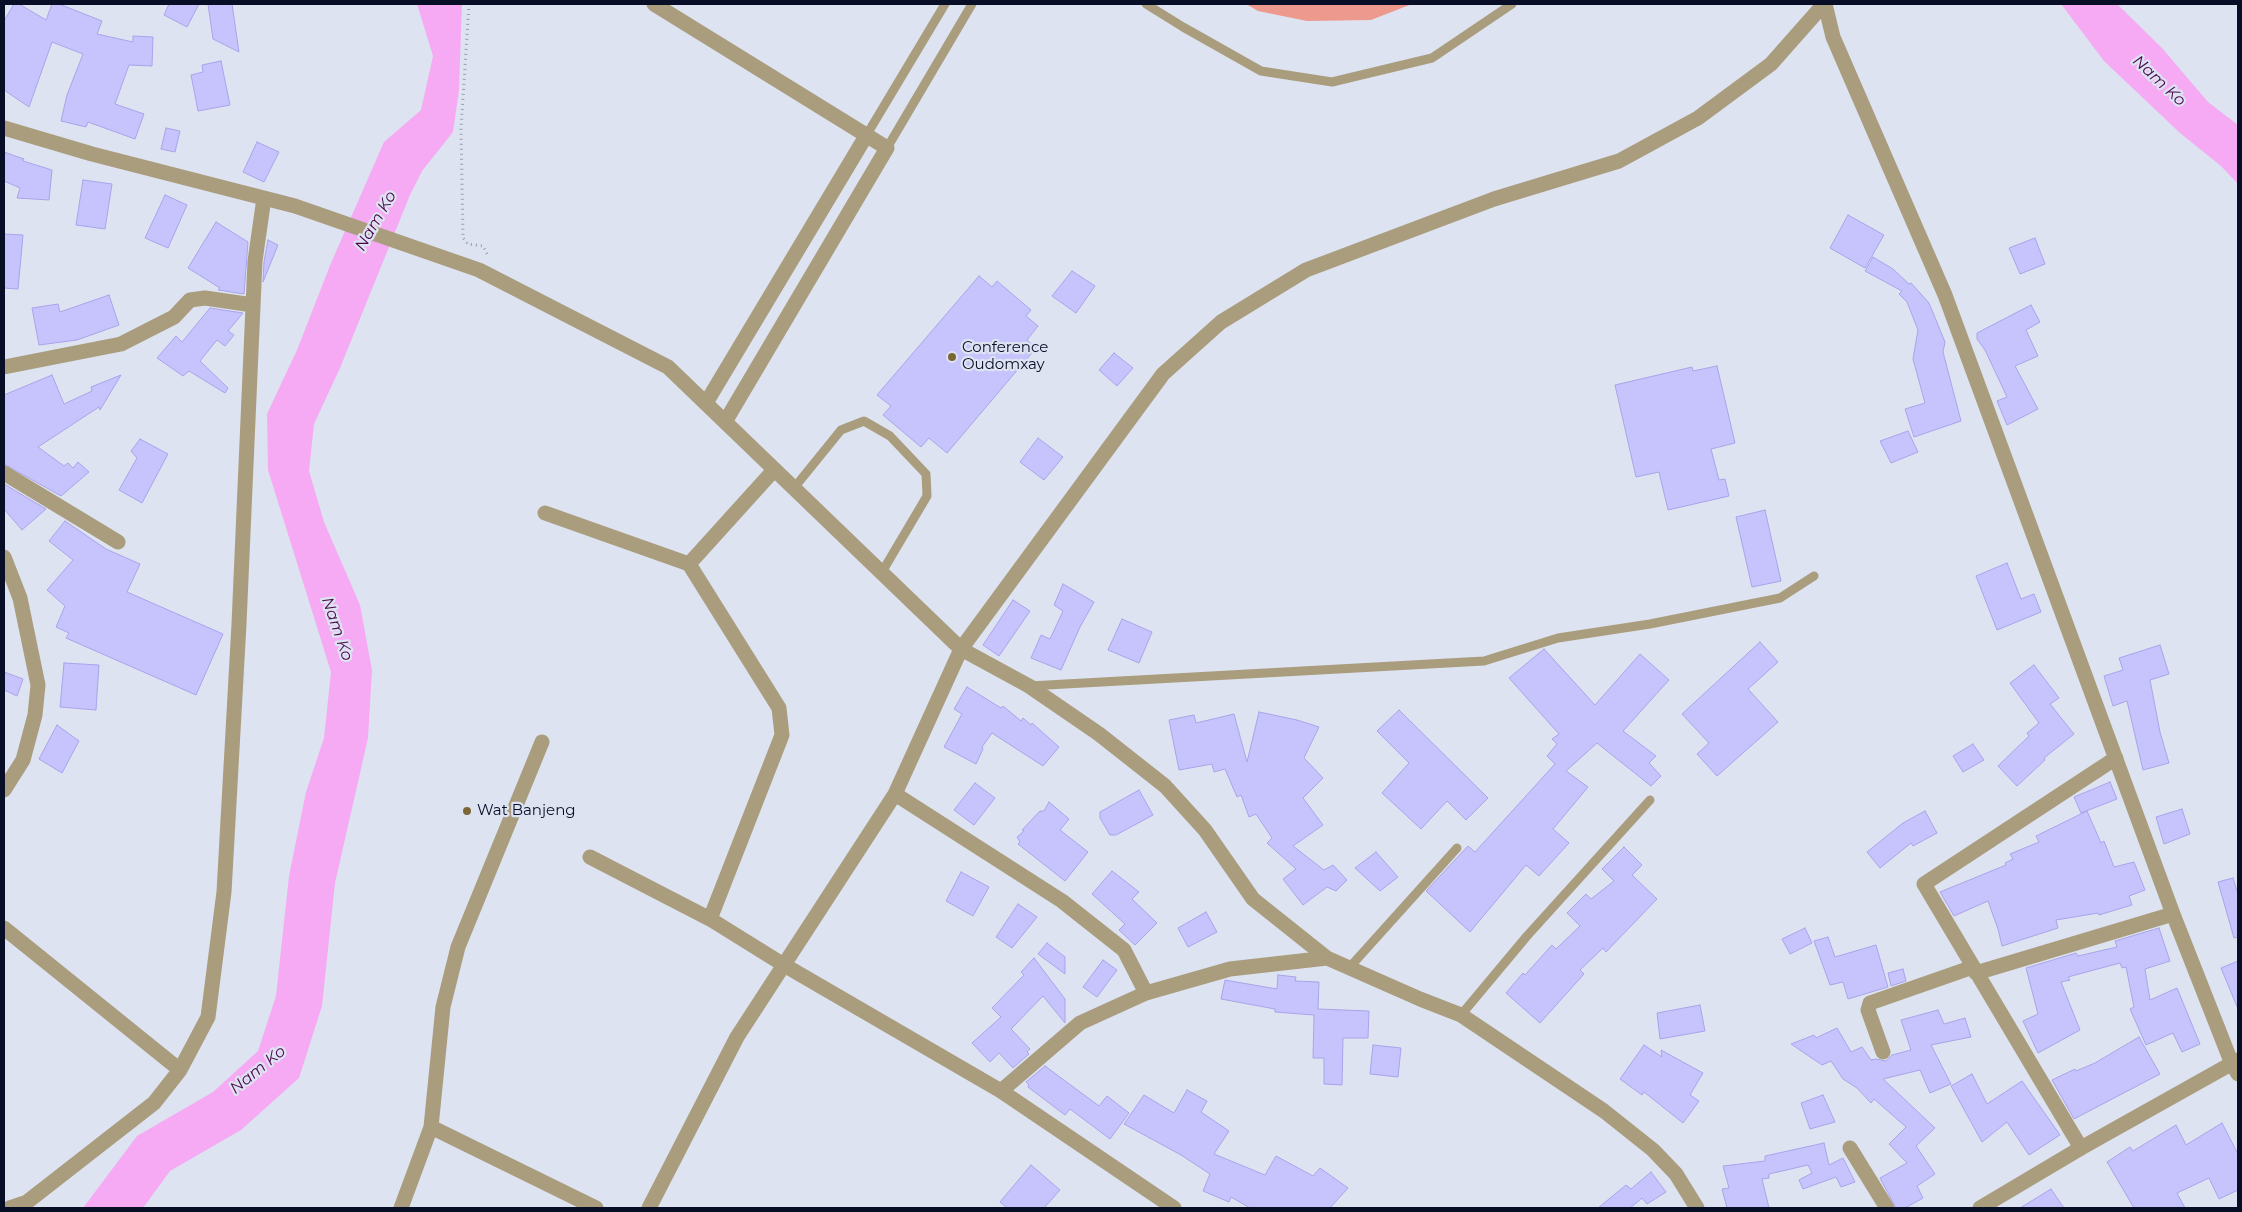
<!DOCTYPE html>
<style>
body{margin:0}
#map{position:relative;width:2242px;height:1212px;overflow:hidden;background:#dde3f1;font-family:Montserrat,sans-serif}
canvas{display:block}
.frame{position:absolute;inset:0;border:5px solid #070e26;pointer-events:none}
</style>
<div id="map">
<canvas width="2242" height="1212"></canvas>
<div class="frame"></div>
</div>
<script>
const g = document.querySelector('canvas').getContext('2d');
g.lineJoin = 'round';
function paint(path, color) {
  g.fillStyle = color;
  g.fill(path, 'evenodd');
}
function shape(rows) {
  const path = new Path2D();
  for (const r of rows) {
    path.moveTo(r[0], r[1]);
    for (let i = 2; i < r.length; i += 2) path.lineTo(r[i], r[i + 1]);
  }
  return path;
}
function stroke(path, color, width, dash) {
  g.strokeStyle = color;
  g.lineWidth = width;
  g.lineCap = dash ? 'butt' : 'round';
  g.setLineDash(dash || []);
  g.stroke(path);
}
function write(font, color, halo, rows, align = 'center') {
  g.font = font + ' Montserrat,sans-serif';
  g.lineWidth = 4.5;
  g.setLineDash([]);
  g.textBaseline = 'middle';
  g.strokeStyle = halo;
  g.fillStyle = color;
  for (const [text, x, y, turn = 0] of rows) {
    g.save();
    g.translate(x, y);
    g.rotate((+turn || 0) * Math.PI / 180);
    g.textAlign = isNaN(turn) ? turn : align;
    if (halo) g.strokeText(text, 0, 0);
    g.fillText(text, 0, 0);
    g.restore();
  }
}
const green = shape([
 [1246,4,1412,4,1371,20,1307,21,1258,11]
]);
const water = shape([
 [417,4,462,4,459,90,453,132,422,171,410,195,340,368,314,424,309,471,324,522,360,605,372,670,368,738,335,883,322,1006,299,1078,241,1130,170,1171,143,1208,83,1208,137,1136,213,1092,258,1051,276,996,289,876,306,792,324,738,331,672,268,470,267,414,297,350,331,263,384,142,421,110,433,56],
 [2061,4,2117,4,2162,48,2208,102,2238,125,2238,184,2221,166,2180,133,2104,61]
]);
const building = shape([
 [14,4,19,4,46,20,52,4,59,4,102,21,97,34,133,42,133,36,153,37,152,66,129,65,115,104,144,114,135,139,88,122,86,127,61,121,67,95,83,54,52,42,29,107,4,90,4,21,14,4],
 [169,4,199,4,187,27,164,15,169,4],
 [208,4,232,4,239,52,213,39,208,4],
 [221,61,230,105,198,111,191,75,203,72,202,65,221,61],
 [166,128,180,131,175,152,161,149,166,128],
 [257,142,279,152,264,182,243,172,257,142],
 [4,152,24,159,23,161,52,170,49,200,17,198,20,188,4,181,4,152],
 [83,180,112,184,105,229,76,225,83,180],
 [165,195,187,205,168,248,145,238,165,195],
 [1848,215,1884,235,1865,268,1830,248,1848,215],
 [216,222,248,242,244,294,218,290,220,288,188,268,216,222],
 [4,234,23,235,18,289,4,288,4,234],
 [2035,238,2045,264,2020,274,2009,248,2035,238],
 [268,240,278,245,263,282,264,262,268,240],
 [1873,257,1893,269,1909,284,1911,283,1929,303,1945,342,1943,352,1961,421,1914,437,1905,409,1925,403,1913,359,1918,330,1907,302,1899,294,1902,291,1865,271,1873,257],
 [1072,271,1095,286,1076,313,1052,296,1072,271],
 [979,276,992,287,997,281,1031,310,1026,316,1038,326,1027,340,1036,348,947,453,929,438,921,447,883,415,891,406,877,395,979,276],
 [109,295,119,325,77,340,39,345,32,308,58,304,60,312,109,295],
 [2031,305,2040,322,2026,330,2038,356,2015,366,2038,409,2007,425,1997,401,2007,397,1985,350,1977,339,1977,333,2031,305],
 [210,308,243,313,228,331,234,335,225,346,217,340,200,361,228,388,225,393,189,371,183,376,157,358,176,336,182,342,210,308],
 [1114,353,1133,368,1117,386,1099,370,1114,353],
 [1717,366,1735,443,1711,449,1719,480,1725,479,1729,496,1668,510,1659,472,1636,477,1615,385,1692,367,1693,371,1717,366],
 [52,375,64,404,92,391,91,387,121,375,100,410,99,407,38,447,64,466,68,463,73,468,78,462,89,472,61,496,4,464,4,395,52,375],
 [1908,431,1918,452,1891,463,1880,441,1908,431],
 [1038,438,1063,457,1044,480,1020,462,1038,438],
 [140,439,168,454,142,503,119,490,137,458,131,451,140,439],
 [4,484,46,509,22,530,4,509,4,484],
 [1765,510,1781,581,1752,587,1736,517,1765,510],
 [65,521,106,549,140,564,127,592,223,634,196,695,66,638,69,633,56,627,65,606,47,590,73,560,49,541,65,521],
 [2007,563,2021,599,2034,594,2041,612,1997,630,1976,576,2007,563],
 [1063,584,1094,602,1080,627,1061,670,1031,658,1041,635,1050,639,1063,611,1054,605,1063,584],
 [1013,600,1030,611,999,656,983,645,1013,600],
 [1122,619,1152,632,1139,663,1108,650,1122,619],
 [1760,642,1778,662,1748,689,1778,722,1717,776,1697,754,1709,743,1682,714,1760,642],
 [2160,645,2169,674,2150,680,2160,732,2169,763,2143,770,2127,701,2113,706,2104,676,2123,670,2119,658,2160,645],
 [1544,649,1595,705,1640,654,1669,680,1623,731,1656,756,1649,763,1661,776,1651,786,1597,743,1566,771,1588,787,1553,829,1569,843,1539,876,1526,865,1470,932,1426,891,1468,846,1475,852,1555,764,1547,756,1557,744,1552,739,1559,734,1509,678,1544,649],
 [64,663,99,665,96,710,60,707,64,663],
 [2034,665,2059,698,2050,704,2074,734,2044,758,2045,760,2017,786,1998,766,2029,736,2027,733,2039,723,2010,683,2034,665],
 [4,672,23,679,17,696,4,690,4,672],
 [967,687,1001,708,1003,706,1021,721,1023,718,1031,725,1032,723,1059,747,1043,766,992,733,982,747,983,749,976,764,944,747,962,714,954,709,967,687],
 [1399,710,1488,798,1466,820,1447,801,1421,829,1382,793,1409,763,1377,731,1399,710],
 [1259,712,1297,720,1319,727,1304,758,1323,778,1303,798,1323,825,1293,846,1324,870,1333,865,1347,880,1336,891,1327,887,1303,905,1283,879,1296,869,1267,843,1272,838,1256,814,1249,817,1241,795,1237,797,1225,769,1214,772,1212,764,1179,770,1169,720,1194,715,1196,723,1234,714,1247,762,1259,712],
 [57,725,79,741,62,773,39,759,57,725],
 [1973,744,1984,760,1963,772,1953,756,1973,744],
 [2110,782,2117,799,2081,813,2074,797,2110,782],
 [975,783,995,798,974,825,954,810,975,783],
 [1139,790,1153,815,1116,835,1110,835,1100,818,1100,812,1139,790],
 [1049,802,1069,819,1060,830,1088,852,1065,881,1018,844,1020,842,1017,837,1024,831,1022,830,1040,811,1044,811,1049,802],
 [2182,809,2190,834,2164,844,2156,817,2182,809],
 [1925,811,1937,833,1913,846,1911,843,1880,868,1867,852,1903,823,1925,811],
 [2087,811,2101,843,2104,841,2114,867,2134,862,2145,890,2129,896,2132,905,2099,915,2098,913,2056,920,2058,928,2002,946,1998,929,1988,901,1954,916,1940,892,2006,865,2005,863,2013,859,2010,854,2039,842,2036,836,2087,811],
 [1624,847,1642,865,1632,875,1657,899,1606,952,1603,948,1580,970,1584,974,1540,1023,1506,993,1523,973,1525,975,1552,945,1556,949,1580,926,1567,913,1586,894,1591,899,1614,881,1602,869,1624,847],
 [1376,852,1398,877,1380,891,1355,868,1376,852],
 [1112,871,1139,892,1132,899,1157,923,1135,945,1119,930,1125,924,1092,894,1112,871],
 [961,872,989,887,973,916,946,901,961,872],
 [2233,878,2238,894,2238,937,2234,938,2218,882,2233,878],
 [1018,904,1037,917,1012,948,996,937,1018,904],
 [1206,912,1217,932,1188,947,1178,928,1206,912],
 [1805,928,1812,943,1790,954,1782,939,1805,928],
 [2159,928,2170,961,2145,969,2150,1000,2177,988,2200,1044,2182,1052,2173,1033,2146,1045,2130,1009,2134,1007,2126,967,2122,968,2120,963,2068,977,2070,980,2061,982,2080,1030,2038,1053,2023,1021,2038,1014,2026,968,2076,953,2078,956,2117,947,2115,941,2159,928],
 [1828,937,1835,957,1876,945,1888,987,1848,999,1843,982,1830,985,1814,941,1828,937],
 [1047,943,1065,957,1065,974,1038,954,1047,943],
 [1034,958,1065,999,1065,1023,1043,996,1011,1029,1030,1049,1027,1052,1029,1054,1013,1068,999,1053,990,1062,972,1043,1001,1017,992,1008,1024,975,1021,972,1034,958],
 [1103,960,1117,970,1097,997,1083,987,1103,960],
 [2238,961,2238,1009,2221,968,2238,961],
 [1903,969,1906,981,1891,986,1888,973,1903,969],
 [1278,975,1296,977,1295,981,1319,982,1318,1009,1369,1011,1368,1038,1343,1038,1342,1085,1324,1084,1324,1058,1313,1058,1314,1015,1275,1012,1275,1009,1221,999,1225,980,1277,989,1278,975],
 [1700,1005,1705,1031,1660,1039,1657,1013,1700,1005],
 [1938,1010,1944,1024,1965,1018,1971,1037,1931,1045,1951,1084,1930,1093,1920,1070,1883,1079,1935,1128,1916,1146,1935,1174,1917,1186,1923,1198,1905,1208,1896,1208,1880,1178,1907,1163,1889,1144,1906,1127,1874,1099,1871,1103,1857,1088,1843,1079,1831,1061,1822,1065,1791,1044,1814,1035,1816,1038,1837,1028,1851,1052,1862,1047,1871,1060,1876,1059,1886,1061,1892,1055,1911,1050,1901,1020,1938,1010],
 [2139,1037,2160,1074,2074,1119,2052,1080,2075,1069,2076,1071,2095,1063,2139,1037],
 [1373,1045,1401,1048,1398,1077,1370,1074,1373,1045],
 [1644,1045,1662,1057,1661,1050,1703,1073,1690,1095,1699,1101,1683,1123,1644,1092,1642,1095,1620,1079,1644,1045],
 [1045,1066,1099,1106,1107,1096,1129,1113,1110,1139,1070,1109,1065,1115,1028,1087,1029,1085,1026,1082,1045,1066],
 [1972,1074,1987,1104,2022,1081,2060,1135,2029,1155,2007,1122,1982,1142,1951,1086,1972,1074],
 [1187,1090,1207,1101,1201,1112,1229,1131,1214,1154,1265,1175,1276,1156,1313,1176,1320,1168,1348,1188,1330,1208,1250,1208,1231,1197,1229,1202,1203,1191,1210,1174,1181,1155,1124,1124,1144,1095,1174,1113,1187,1090],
 [1823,1095,1835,1122,1810,1129,1801,1103,1823,1095],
 [2222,1123,2238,1154,2238,1190,2219,1199,2209,1178,2177,1193,2185,1208,2134,1208,2107,1162,2130,1147,2133,1151,2176,1125,2186,1145,2222,1123],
 [1824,1143,1829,1165,1843,1158,1855,1182,1841,1187,1836,1177,1803,1189,1799,1180,1812,1173,1808,1165,1769,1174,1769,1178,1762,1179,1769,1208,1727,1208,1722,1189,1729,1188,1723,1166,1765,1161,1765,1156,1824,1143],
 [1031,1165,1060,1190,1044,1208,1007,1208,1000,1202,1031,1165],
 [1651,1172,1666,1192,1647,1204,1642,1198,1630,1208,1598,1208,1626,1185,1631,1189,1651,1172],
 [2051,1189,2064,1208,2020,1208,2051,1189]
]);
const path = shape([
 [469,4,461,129,463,238,468,244,483,246,488,256]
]);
const service = shape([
 [1146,4,1183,27,1261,71,1332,82,1432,58,1512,4],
 [866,136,945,4],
 [887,148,972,4],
 [794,488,841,430,864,421,890,436,926,474,927,496,882,572],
 [1029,686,1484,661,1558,638,1650,624,1780,598,1814,576],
 [1349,968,1457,848],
 [1461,1015,1527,936,1650,800]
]);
const minor = shape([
 [654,4,887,148,725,422],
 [1825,4,1833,37,1945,295,2173,914,2232,1064,2238,1074],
 [4,128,92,154,295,206,479,270,668,367,961,649,895,794,737,1037,649,1208],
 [4,367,121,344,174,317,190,300,205,298,253,305],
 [706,403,866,136],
 [4,473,118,542],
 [545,513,689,564,779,708,782,735,710,919],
 [4,557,20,598,38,685,35,715,23,760,4,790],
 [689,564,774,470],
 [895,794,1062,901,1124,950,1146,993],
 [590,857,710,919,784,965,1001,1091,1174,1208],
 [4,928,180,1070],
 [1976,973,2173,914],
 [1883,1052,1868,1010,1870,1003,1973,967],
 [1001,1091,1080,1023,1146,993,1230,969,1327,958],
 [431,1127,596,1208],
 [1850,1148,1887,1208],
 [2081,1148,1924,884,2116,758],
 [9,1208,27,1202,154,1103,180,1070,208,1017,224,892,239,624,255,261,264,198],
 [401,1208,431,1127,443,1007,458,947,542,742],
 [1697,1208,1676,1174,1653,1150,1604,1111,1461,1015,1420,999,1327,958,1253,899,1205,830,1165,786,1099,734,1029,686,961,649,1163,374,1221,322,1306,270,1494,199,1619,161,1698,118,1771,64,1824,4]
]);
const tertiary = shape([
 [1980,1208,2081,1148,2238,1060]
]);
const markers = [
 [952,357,5,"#7b6736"],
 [467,811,5,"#7b6736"]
];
const poiNames = [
 ["Conference",962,348],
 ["Oudomxay",962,365],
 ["Wat Banjeng",477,811]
];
const waterNames = [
 ["Nam Ko",2159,81,43],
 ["Nam Ko",376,221,-60],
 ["Nam Ko",337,629,71],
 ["Nam Ko",258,1070,-39]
];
paint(green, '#ee998e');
paint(water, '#f5aaf3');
paint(building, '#c6c3fd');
stroke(building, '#a9a3ea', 1);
stroke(path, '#989eaf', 3, [1, 4]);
stroke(service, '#aa9d7e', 9);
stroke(minor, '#aa9d7e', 15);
stroke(tertiary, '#aa9d7e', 15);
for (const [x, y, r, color] of markers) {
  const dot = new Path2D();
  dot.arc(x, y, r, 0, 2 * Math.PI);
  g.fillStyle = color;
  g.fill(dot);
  stroke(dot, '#dde3f1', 2);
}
write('15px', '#070e26', '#dde3f1', poiNames, 'left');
write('italic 16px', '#4b074c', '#dde3f1', waterNames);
</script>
